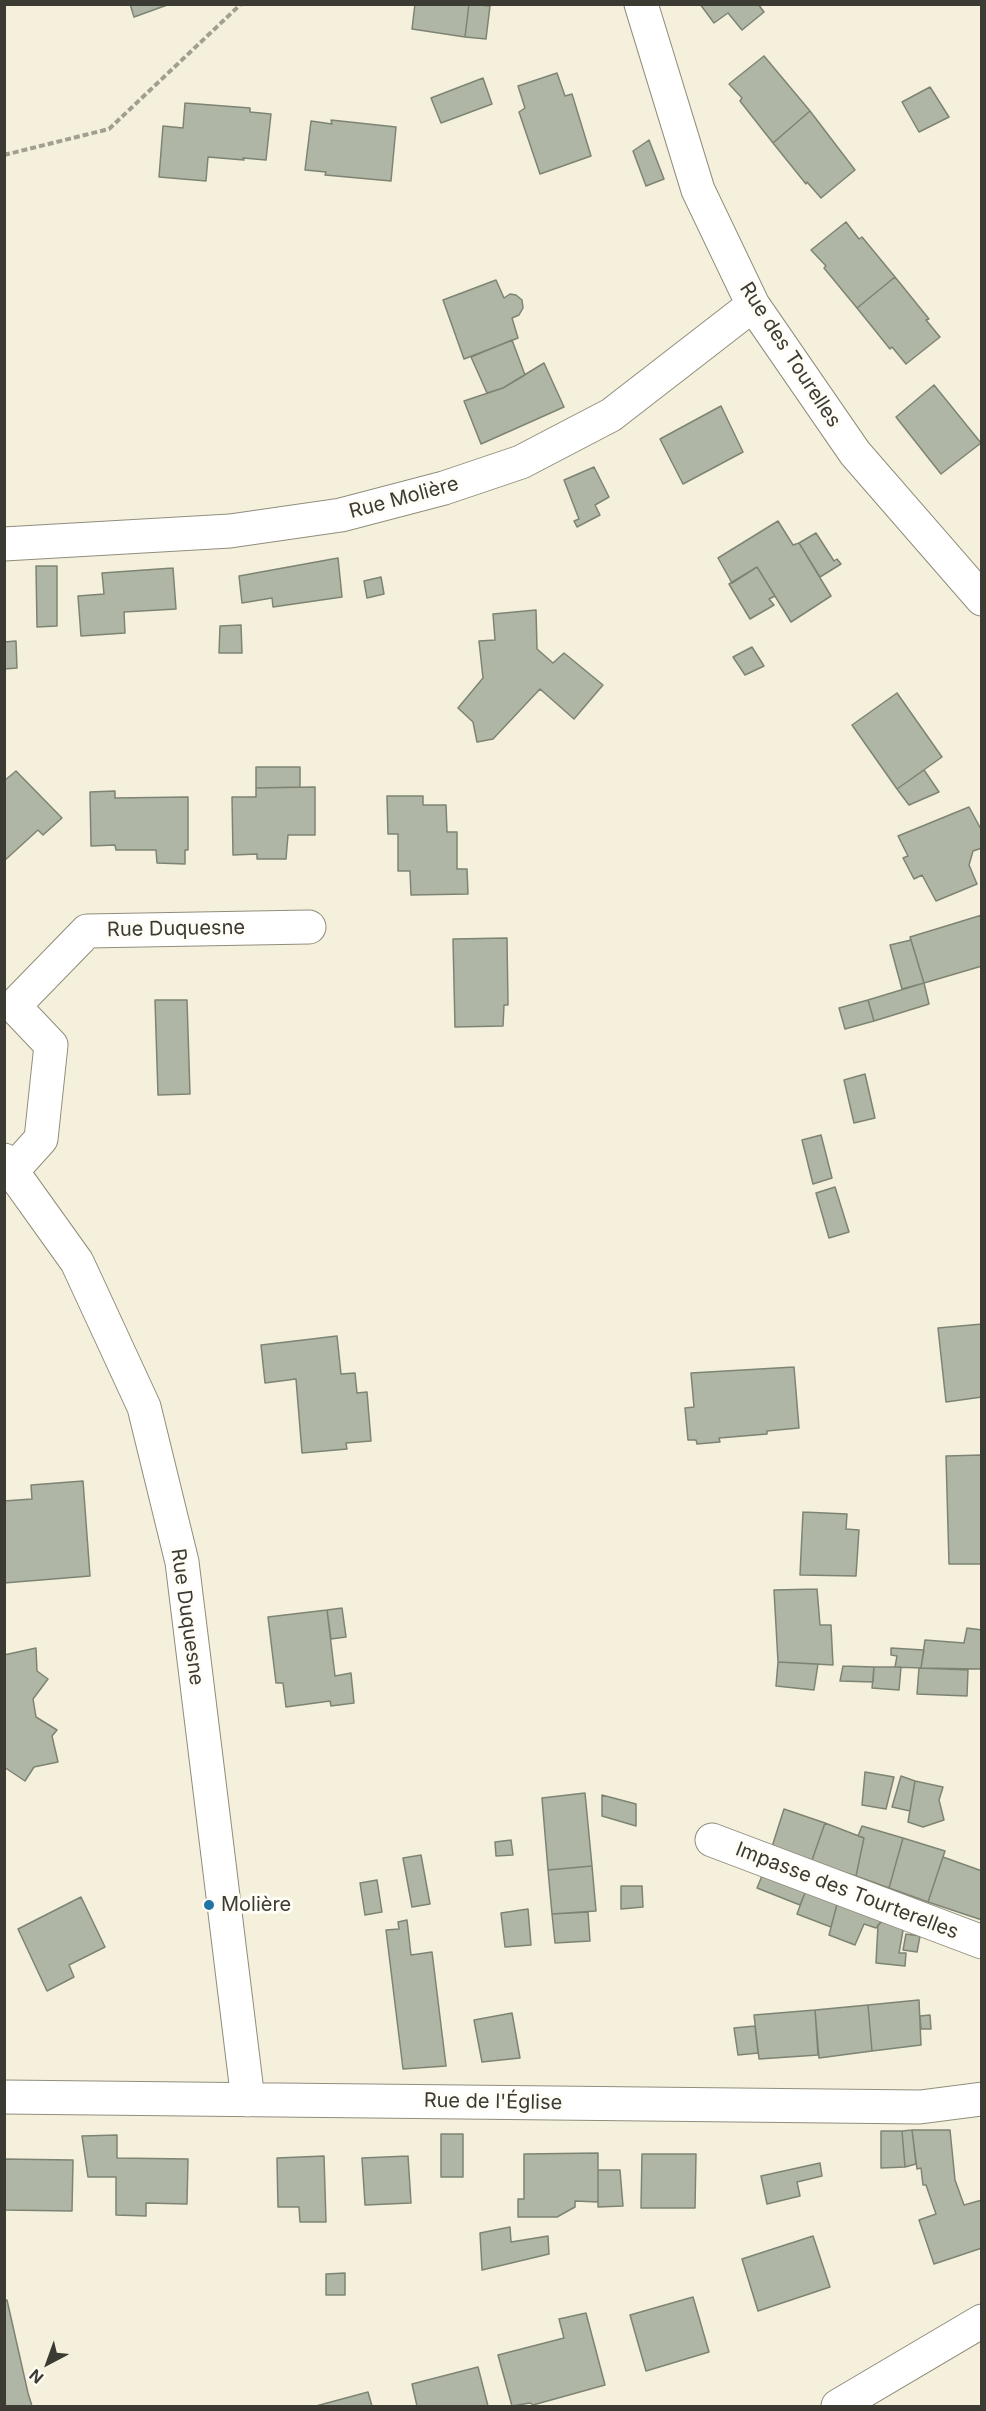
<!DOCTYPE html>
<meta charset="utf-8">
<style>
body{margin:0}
#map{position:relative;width:986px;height:2411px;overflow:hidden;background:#f4f0dc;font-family:Inter,sans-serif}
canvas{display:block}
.frame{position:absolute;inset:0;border:6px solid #3c3b33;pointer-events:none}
.north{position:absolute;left:18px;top:2333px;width:60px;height:60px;-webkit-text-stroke:4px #fffdf5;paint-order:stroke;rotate:221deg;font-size:16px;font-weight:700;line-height:24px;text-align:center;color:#3c3b33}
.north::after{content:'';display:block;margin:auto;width:21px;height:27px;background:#3c3b33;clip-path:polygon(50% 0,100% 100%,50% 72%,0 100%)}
</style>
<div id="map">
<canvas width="986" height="2411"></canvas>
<div class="frame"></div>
<div class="north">N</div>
</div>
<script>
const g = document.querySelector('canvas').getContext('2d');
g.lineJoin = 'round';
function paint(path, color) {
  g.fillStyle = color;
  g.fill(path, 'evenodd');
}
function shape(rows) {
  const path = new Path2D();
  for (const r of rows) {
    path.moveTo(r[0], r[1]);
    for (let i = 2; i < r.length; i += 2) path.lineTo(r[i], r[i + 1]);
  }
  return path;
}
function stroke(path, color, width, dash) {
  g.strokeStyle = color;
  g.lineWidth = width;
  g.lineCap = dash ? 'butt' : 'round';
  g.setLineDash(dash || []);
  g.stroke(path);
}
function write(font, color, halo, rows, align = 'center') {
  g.font = font + ' Inter,sans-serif';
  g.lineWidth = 6;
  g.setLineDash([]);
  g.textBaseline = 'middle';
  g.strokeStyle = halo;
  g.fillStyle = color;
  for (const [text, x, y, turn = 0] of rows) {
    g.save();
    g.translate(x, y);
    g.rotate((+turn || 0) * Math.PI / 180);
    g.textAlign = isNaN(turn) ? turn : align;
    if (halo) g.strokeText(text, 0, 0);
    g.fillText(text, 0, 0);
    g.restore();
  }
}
const building = shape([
 [130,4,170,4,134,17,130,4],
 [415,4,469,4,465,37,412,29,415,4],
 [469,4,490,6,486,39,465,37,469,4],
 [700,4,758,4,764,12,742,30,728,13,714,23,700,4],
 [764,56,810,111,773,143,740,101,742,98,729,84,764,56],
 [557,73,565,96,572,94,591,156,540,174,519,112,525,108,518,86,557,73],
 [483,78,492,104,441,123,431,98,483,78],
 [930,87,949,117,919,132,902,102,930,87],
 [185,103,250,108,250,112,271,114,266,160,243,158,244,160,208,157,206,181,159,177,163,126,183,128,185,103],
 [810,111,855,170,821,198,807,182,806,184,773,143,810,111],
 [331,120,396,127,391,181,325,175,326,172,305,170,311,121,332,124,331,120],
 [649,140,664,179,646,186,633,151,649,140],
 [846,222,859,239,862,237,895,277,857,308,824,268,826,266,811,250,846,222],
 [895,277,929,319,926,320,940,337,906,364,892,347,890,349,857,308,895,277],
 [496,280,504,298,510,294,516,295,522,300,523,308,519,315,512,318,518,338,464,359,443,300,496,280],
 [512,340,525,375,503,388,487,393,471,357,512,340],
 [544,363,564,407,481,444,464,401,503,388,544,363],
 [934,385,981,443,941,474,896,417,934,385],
 [721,406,743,452,683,484,660,439,721,406],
 [594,467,609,497,595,505,600,515,577,527,574,521,579,519,564,480,594,467],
 [778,521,793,545,799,543,831,596,791,622,757,567,732,583,718,558,778,521],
 [816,533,834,561,837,559,841,564,820,577,799,543,816,533],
 [338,558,342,597,273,607,272,598,242,603,239,576,338,558],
 [36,566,57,566,57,626,37,627,36,566],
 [757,567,775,596,769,599,774,605,750,619,729,584,757,567],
 [173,568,176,609,124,612,125,633,81,636,78,596,104,594,102,573,173,568],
 [381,577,384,594,367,598,364,581,381,577],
 [536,610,537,649,553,663,564,653,603,685,574,719,540,689,493,739,477,742,473,722,458,708,483,678,479,641,495,640,493,614,536,610],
 [241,625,242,653,219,653,220,626,241,625],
 [16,641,17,668,4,669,4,642,16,641],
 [752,647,764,666,745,675,733,657,752,647],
 [897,693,942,757,897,789,852,725,897,693],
 [256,767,300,767,300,787,256,788,256,767],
 [924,770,939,792,909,805,897,789,924,770],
 [16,771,62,818,43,835,38,830,4,861,4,781,16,771],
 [315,787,315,835,288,835,286,859,257,859,257,854,233,855,232,797,256,797,256,788,315,787],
 [115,791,115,798,188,797,188,850,185,850,185,864,157,863,156,850,116,850,115,845,91,846,90,792,115,791],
 [387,796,423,796,423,805,446,805,447,832,457,832,457,869,467,869,468,894,411,895,410,871,398,871,398,834,388,834,387,796],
 [969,807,982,831,982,848,973,851,969,865,977,884,936,901,922,875,914,879,903,858,908,856,898,836,969,807],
 [982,915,982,966,924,983,910,937,982,915],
 [507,938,508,1005,504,1005,503,1026,455,1027,453,939,507,938],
 [911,940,924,983,902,989,890,945,911,940],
 [924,983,929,1004,874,1021,868,1000,924,983],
 [155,1000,187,1000,190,1094,158,1095,155,1000],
 [868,1000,874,1021,845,1029,839,1008,868,1000],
 [865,1074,875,1118,854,1123,844,1080,865,1074],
 [821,1135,832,1178,813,1184,802,1140,821,1135],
 [835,1187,849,1232,829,1238,816,1193,835,1187],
 [982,1324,982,1397,946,1402,938,1328,982,1324],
 [337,1336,341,1374,355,1373,357,1393,367,1392,371,1441,346,1443,347,1449,302,1453,296,1379,265,1383,261,1345,337,1336],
 [794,1367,799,1428,767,1431,767,1434,719,1438,720,1442,697,1444,696,1440,688,1440,685,1408,694,1407,691,1373,794,1367],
 [982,1455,982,1564,949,1564,946,1456,982,1455],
 [83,1481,90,1576,4,1583,4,1501,32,1499,31,1485,83,1481],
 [803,1512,847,1514,846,1529,859,1530,856,1576,800,1575,803,1512],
 [817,1589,820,1625,831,1625,833,1665,778,1662,774,1590,817,1589],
 [342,1608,346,1637,331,1639,327,1610,342,1608],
 [327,1610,335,1676,351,1673,354,1703,331,1706,330,1701,286,1707,283,1683,276,1683,268,1617,327,1610],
 [967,1628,982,1630,982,1669,921,1668,925,1640,964,1643,967,1628],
 [36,1648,37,1671,48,1679,33,1699,36,1717,57,1730,52,1736,58,1762,34,1767,25,1781,4,1767,4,1655,36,1648],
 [891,1648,924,1650,921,1668,895,1667,897,1656,891,1655,891,1648],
 [778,1662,818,1664,814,1690,776,1686,778,1662],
 [843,1666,874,1667,873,1682,840,1681,843,1666],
 [874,1667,901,1667,899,1690,872,1688,874,1667],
 [919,1668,968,1670,967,1696,917,1694,919,1668],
 [865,1772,894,1777,886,1809,862,1805,865,1772],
 [901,1776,915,1781,910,1811,892,1807,901,1776],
 [915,1781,943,1787,939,1800,944,1820,923,1827,908,1822,915,1781],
 [585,1793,592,1866,548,1870,542,1798,585,1793],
 [602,1795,636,1804,636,1826,602,1816,602,1795],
 [784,1809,825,1823,811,1863,771,1850,784,1809],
 [825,1823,864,1838,856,1876,811,1863,825,1823],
 [862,1826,903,1838,889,1888,856,1876,864,1838,858,1836,862,1826],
 [903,1838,945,1851,928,1902,889,1888,903,1838],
 [511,1840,513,1855,496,1856,495,1842,511,1840],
 [421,1855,430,1904,412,1907,403,1858,421,1855],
 [943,1857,982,1871,982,1920,928,1902,943,1857],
 [592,1866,596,1911,552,1914,548,1870,592,1866],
 [764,1871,807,1888,800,1905,757,1888,764,1871],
 [377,1880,382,1912,365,1915,360,1883,377,1880],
 [809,1882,840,1893,831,1927,797,1914,809,1882],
 [621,1886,642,1886,643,1907,621,1909,621,1886],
 [840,1893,890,1912,876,1928,864,1924,855,1945,829,1935,840,1893],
 [81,1897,105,1947,69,1965,74,1977,47,1991,18,1929,81,1897],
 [528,1909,531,1945,505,1947,501,1913,528,1909],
 [588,1912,590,1941,555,1943,552,1914,588,1912],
 [890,1912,905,1919,899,1953,906,1953,905,1966,876,1963,878,1925,890,1912],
 [407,1920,411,1955,432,1952,446,2066,403,2069,386,1930,399,1929,398,1922,407,1920],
 [906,1934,920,1936,917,1952,903,1950,906,1934],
 [919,2000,921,2045,872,2051,868,2005,919,2000],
 [868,2005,872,2051,819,2058,815,2010,868,2005],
 [815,2010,818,2055,759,2059,754,2015,815,2010],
 [512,2013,520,2058,482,2062,474,2020,512,2013],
 [930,2015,931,2029,921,2029,920,2016,930,2015],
 [755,2026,758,2053,738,2055,734,2028,755,2026],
 [912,2130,950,2130,955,2180,964,2205,982,2200,982,2248,934,2264,919,2220,936,2214,926,2185,923,2185,921,2168,917,2169,912,2130],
 [912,2130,916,2164,905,2167,902,2131,912,2130],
 [881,2131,902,2131,905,2167,881,2168,881,2131],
 [441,2134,463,2134,463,2177,441,2177,441,2134],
 [117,2135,117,2158,188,2159,187,2204,146,2203,146,2216,116,2215,116,2177,88,2177,82,2136,117,2135],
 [598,2153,598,2202,575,2201,575,2207,557,2217,518,2217,518,2199,524,2199,524,2154,598,2153],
 [642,2154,696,2154,695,2208,641,2208,642,2154],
 [324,2156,326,2222,300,2222,299,2207,278,2207,277,2158,324,2156],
 [408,2156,411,2203,365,2205,362,2158,408,2156],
 [4,2159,73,2160,72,2211,4,2210,4,2159],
 [820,2163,822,2176,797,2182,800,2196,767,2204,761,2176,820,2163],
 [598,2170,620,2170,623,2206,598,2207,598,2170],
 [510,2227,511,2242,548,2236,549,2254,482,2270,480,2233,510,2227],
 [813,2236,830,2287,758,2311,742,2259,813,2236],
 [345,2273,345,2295,326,2295,326,2274,345,2273],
 [693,2297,709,2352,646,2371,630,2315,693,2297],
 [7,2300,28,2393,32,2406,4,2406,4,2301,7,2300],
 [586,2313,605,2385,533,2405,530,2403,512,2406,498,2355,564,2338,559,2319,586,2313],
 [478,2367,488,2406,417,2406,412,2384,478,2367],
 [368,2392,372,2406,316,2406,368,2392]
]);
const path = shape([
 [4,155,109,129,241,4]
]);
const minor = shape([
 [641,4,698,190,753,305,855,453,982,599],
 [4,544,230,531,341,515,444,488,521,462,611,415,753,305],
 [4,1160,77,1262,144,1407,182,1562,248,2100],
 [13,1170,41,1139,51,1045,14,1006,87,931,309,927],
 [712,1840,982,1942],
 [4,2097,920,2107,982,2099],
 [838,2406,982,2321]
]);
const markers = [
 [209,1905,6,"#2175a5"]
];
const streetNames = [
 ["Rue des Tourelles",790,355,57],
 ["Rue Molière",404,498,-15],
 ["Rue Duquesne",176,929,-1],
 ["Rue Duquesne",187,1617,82],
 ["Impasse des Tourterelles",847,1891,21],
 ["Rue de l'Église",493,2102,1]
];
const poiNames = [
 ["Molière",221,1905]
];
paint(building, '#afb6a5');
stroke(building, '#7e8473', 1.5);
stroke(minor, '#918d7c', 35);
stroke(path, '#a19f90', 4, [6, 3]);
stroke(minor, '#fff', 33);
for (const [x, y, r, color] of markers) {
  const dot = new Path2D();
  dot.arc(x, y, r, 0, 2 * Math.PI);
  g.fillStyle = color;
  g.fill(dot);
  stroke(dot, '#fffdf5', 2);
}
write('20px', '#3c3b33', '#fffdf5', streetNames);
write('20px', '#3c3b33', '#fffdf5', poiNames, 'left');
</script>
